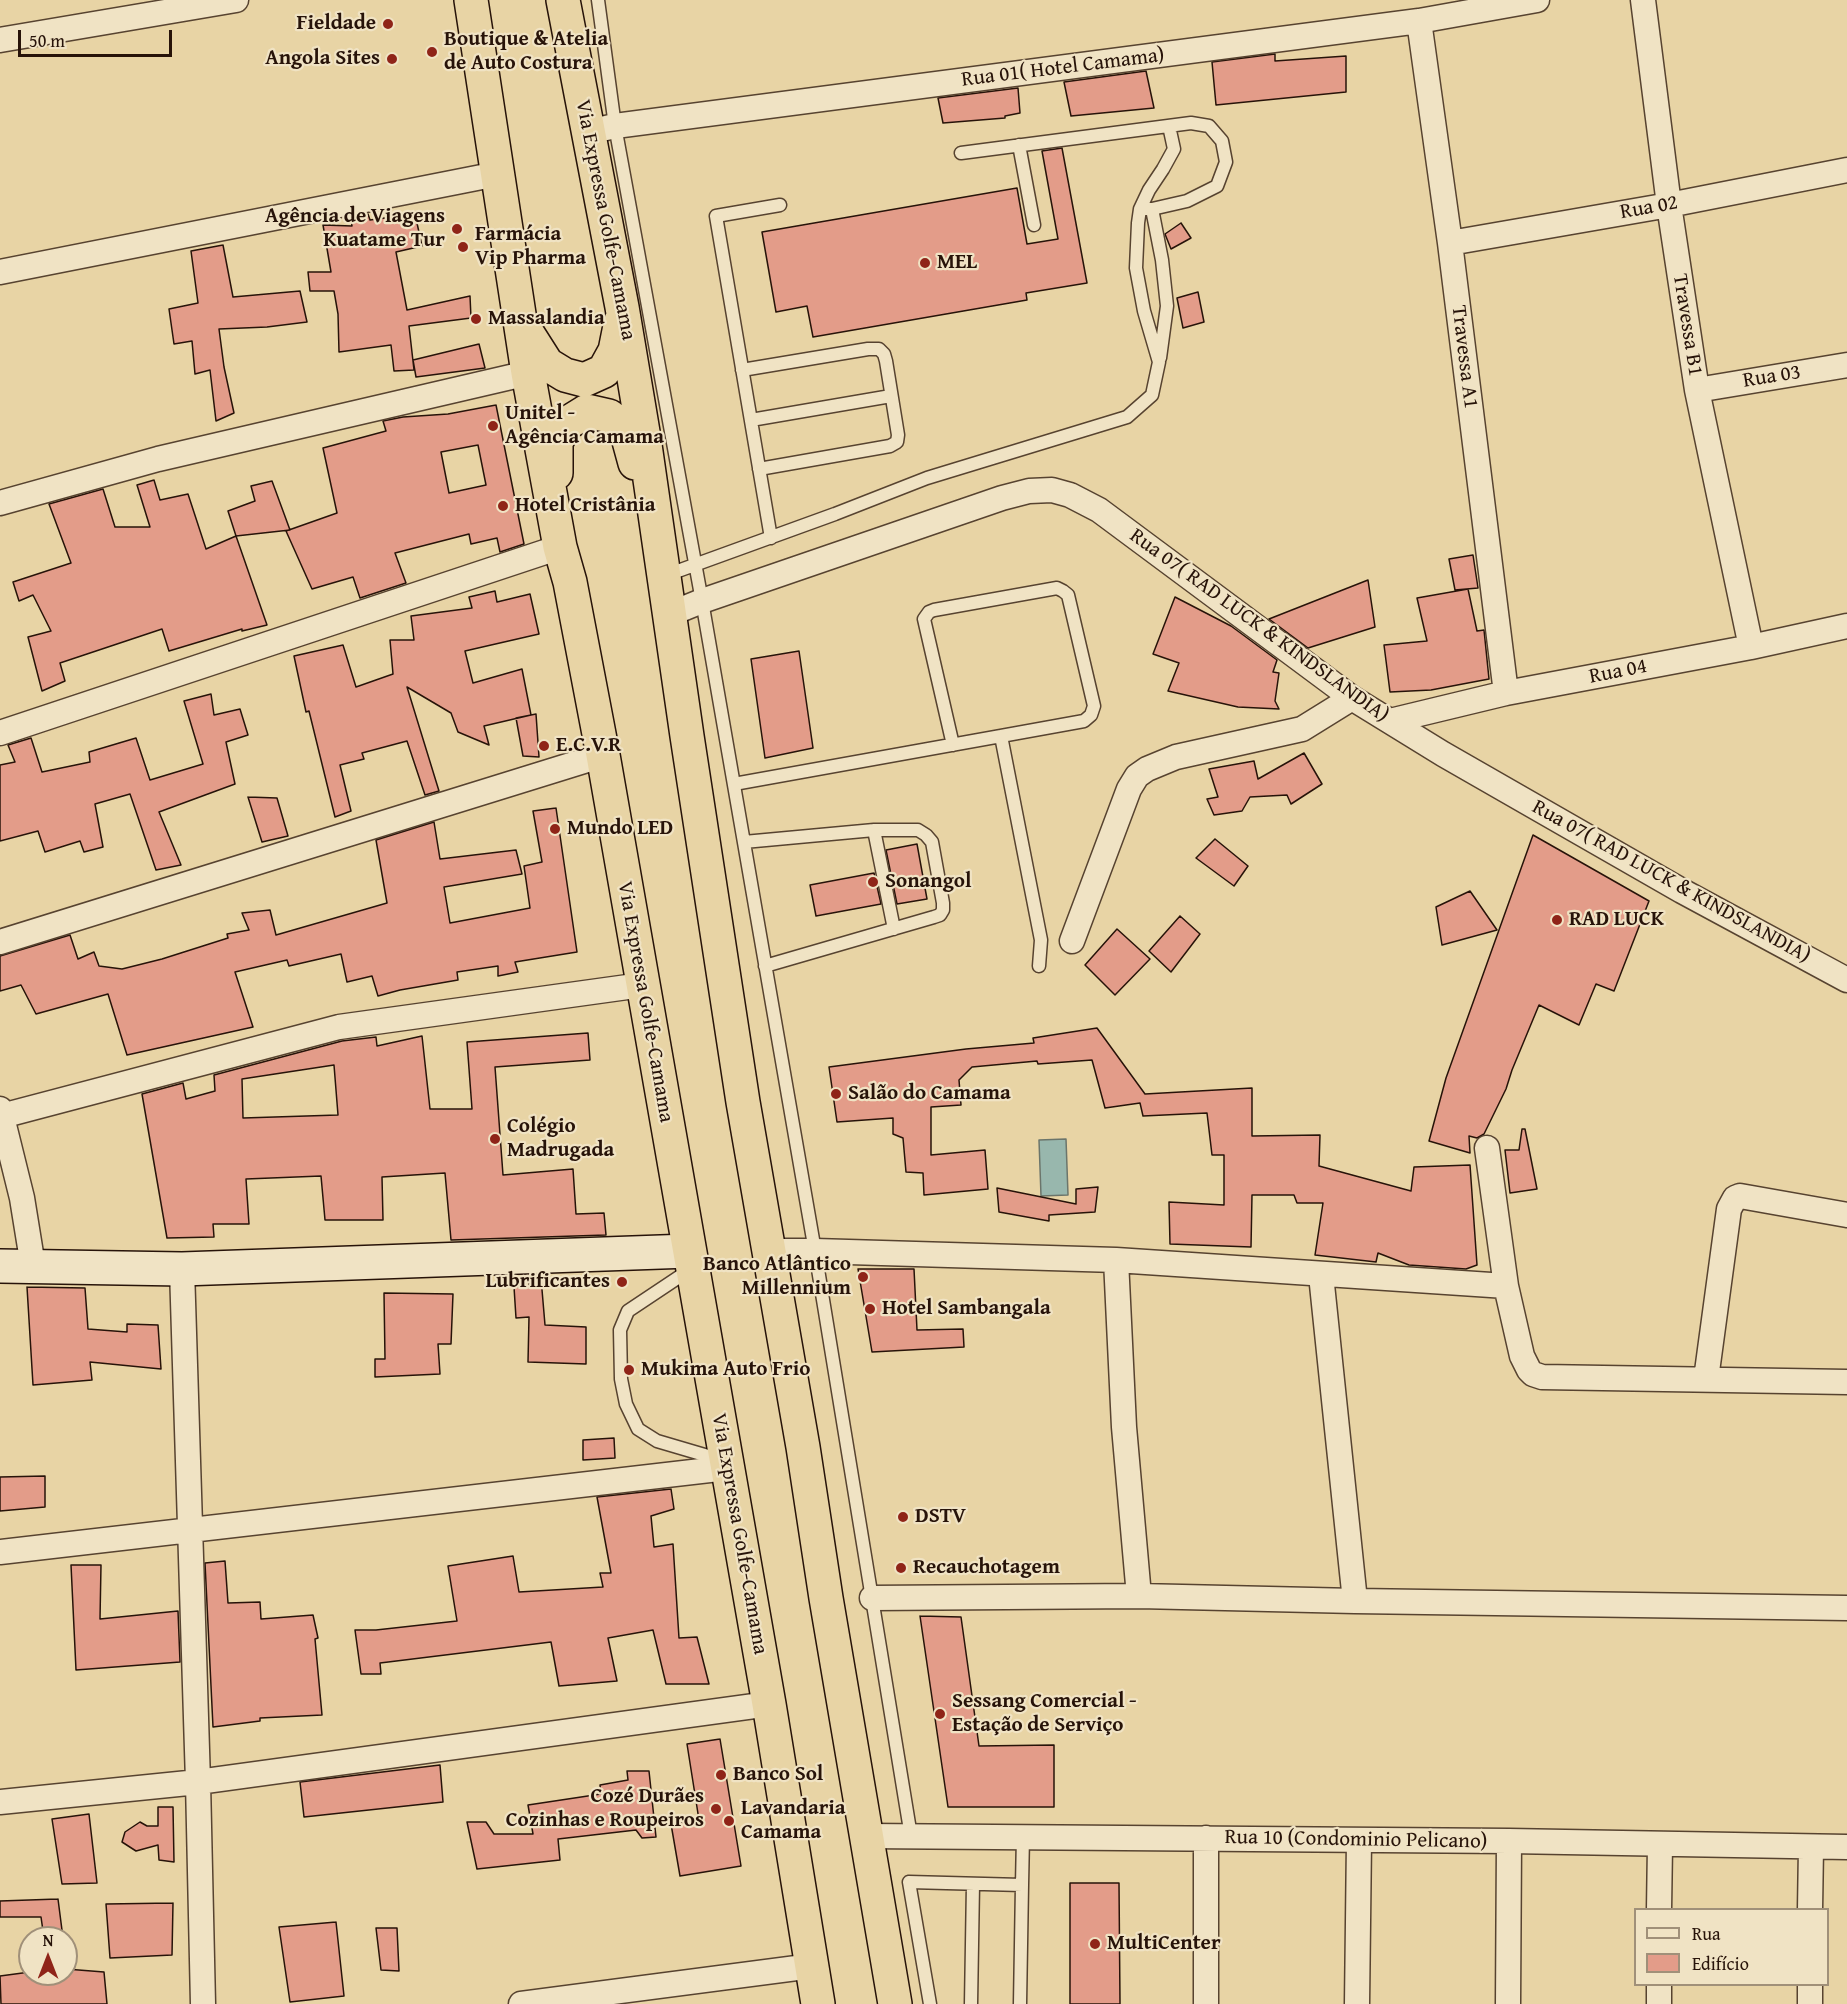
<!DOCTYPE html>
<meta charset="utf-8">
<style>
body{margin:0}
#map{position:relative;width:1847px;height:2004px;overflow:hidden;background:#e8d4a5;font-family:"Gentium Book Plus",serif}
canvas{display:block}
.legend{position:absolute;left:1634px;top:1908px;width:195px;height:78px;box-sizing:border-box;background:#f0e3c4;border:2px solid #a09079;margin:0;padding:8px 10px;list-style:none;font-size:18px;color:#271309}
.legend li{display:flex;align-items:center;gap:12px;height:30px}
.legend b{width:30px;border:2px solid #a09079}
.north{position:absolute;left:18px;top:1926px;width:60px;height:60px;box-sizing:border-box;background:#f0e3c4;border:2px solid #a09079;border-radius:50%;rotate:0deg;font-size:16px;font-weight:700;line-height:24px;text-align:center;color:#271309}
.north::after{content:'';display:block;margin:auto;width:21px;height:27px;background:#8f2418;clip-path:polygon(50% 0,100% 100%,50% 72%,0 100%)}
.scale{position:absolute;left:18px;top:30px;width:154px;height:27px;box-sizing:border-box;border:3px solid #271309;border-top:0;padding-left:8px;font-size:18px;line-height:21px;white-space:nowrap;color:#271309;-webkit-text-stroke:4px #f0e3c4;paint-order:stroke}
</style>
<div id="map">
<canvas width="1847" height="2004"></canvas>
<ul class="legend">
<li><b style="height:8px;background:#f0e3c4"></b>Rua</li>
<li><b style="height:16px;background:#e39c89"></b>Edifício</li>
</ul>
<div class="north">N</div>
<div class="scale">50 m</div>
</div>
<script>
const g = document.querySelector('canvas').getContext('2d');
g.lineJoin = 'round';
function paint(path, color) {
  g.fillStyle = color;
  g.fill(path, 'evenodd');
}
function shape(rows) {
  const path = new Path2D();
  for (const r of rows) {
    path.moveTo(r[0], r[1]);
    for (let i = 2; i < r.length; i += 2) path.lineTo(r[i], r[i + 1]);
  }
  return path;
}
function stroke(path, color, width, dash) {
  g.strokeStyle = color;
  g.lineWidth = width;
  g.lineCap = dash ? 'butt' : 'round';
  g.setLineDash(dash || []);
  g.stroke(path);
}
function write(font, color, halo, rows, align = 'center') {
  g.font = font + ' "Gentium Book Plus",serif';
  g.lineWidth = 4.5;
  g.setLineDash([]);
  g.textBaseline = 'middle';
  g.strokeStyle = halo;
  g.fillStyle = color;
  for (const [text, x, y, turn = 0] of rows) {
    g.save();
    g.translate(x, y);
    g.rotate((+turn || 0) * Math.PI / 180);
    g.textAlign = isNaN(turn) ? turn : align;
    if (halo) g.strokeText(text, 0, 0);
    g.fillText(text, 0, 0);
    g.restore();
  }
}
const water = shape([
 [1066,1139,1068,1195,1041,1196,1039,1140,1066,1139]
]);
const building = shape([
 [1275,54,1275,61,1346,56,1346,92,1216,105,1212,62,1275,54],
 [1146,71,1154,108,1071,116,1064,82,1146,71],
 [1018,88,1020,113,1005,116,1005,118,943,123,938,98,1018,88],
 [1062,148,1087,283,1026,293,1027,300,813,337,807,306,776,312,762,232,1017,188,1027,244,1058,239,1042,151,1062,148],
 [368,214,370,220,415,214,422,246,396,252,407,310,470,296,471,318,409,326,414,370,394,371,391,345,339,352,338,314,334,291,310,291,308,272,331,272,323,225,352,226,351,217,368,214],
 [1181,223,1191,238,1171,249,1165,234,1181,223],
 [223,245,233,297,300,291,307,322,267,327,219,329,224,367,234,413,216,421,210,370,195,374,192,341,174,344,169,309,198,303,191,251,223,245],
 [1198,292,1204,322,1183,328,1177,298,1198,292],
 [479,344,485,368,416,377,413,360,479,344],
 [496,405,524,544,500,552,497,538,471,544,469,534,395,553,406,583,360,598,353,577,312,589,286,531,337,513,323,448,386,431,383,421,403,417,448,414,496,405],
 [478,445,486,485,449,493,441,452,478,445],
 [154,480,160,500,188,494,206,549,236,536,267,625,242,631,242,629,169,651,162,629,60,663,65,681,42,691,28,637,51,631,33,595,19,601,13,582,71,563,49,504,103,489,115,527,150,527,137,485,154,480],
 [272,481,290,530,236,536,228,511,255,501,251,486,272,481],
 [1473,555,1478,588,1455,590,1449,559,1473,555],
 [1368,580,1375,627,1308,648,1269,619,1368,580],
 [1468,589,1477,631,1484,630,1489,679,1431,690,1390,692,1384,645,1427,641,1417,598,1468,589],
 [495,591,497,602,530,594,539,634,465,651,473,683,522,669,531,715,484,726,489,745,458,732,451,713,407,687,439,791,425,795,407,741,362,753,364,759,340,765,351,811,335,817,309,711,306,712,294,656,343,645,356,687,393,674,390,640,414,640,411,616,472,608,469,597,495,591],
 [1175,597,1231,626,1277,660,1273,672,1279,673,1275,701,1279,709,1238,707,1168,691,1179,663,1153,654,1175,597],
 [799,651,813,748,765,758,751,659,799,651],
 [211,694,214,715,240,709,248,735,226,742,235,784,159,812,181,865,156,870,130,794,95,804,103,847,84,852,80,841,45,852,38,831,0,841,0,765,15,762,8,745,31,738,42,772,90,762,89,752,136,738,150,780,203,764,184,701,211,694],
 [536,714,539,757,523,756,516,718,536,714],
 [1304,753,1322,784,1291,804,1287,795,1250,797,1242,811,1214,815,1207,799,1218,797,1209,769,1254,761,1258,779,1304,753],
 [248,797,277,798,288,836,262,842,248,797],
 [556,808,577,952,515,962,518,972,498,976,498,966,457,972,458,980,400,990,378,996,372,976,347,982,341,954,289,966,287,960,235,972,253,1027,127,1055,108,994,36,1014,21,985,0,991,0,956,70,935,78,959,94,952,99,966,122,969,162,959,228,938,227,934,249,930,242,913,270,910,276,935,387,903,376,840,434,822,440,859,516,850,522,874,444,887,450,923,530,908,524,866,542,862,533,811,556,808],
 [1533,835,1649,901,1614,991,1596,984,1579,1025,1539,1005,1512,1070,1506,1089,1484,1134,1477,1138,1469,1136,1470,1153,1429,1141,1446,1078,1533,835],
 [1215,839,1248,866,1234,886,1196,858,1215,839],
 [917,844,927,899,897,904,886,850,917,844],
 [874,873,881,904,816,916,810,885,874,873],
 [1470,891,1497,930,1442,945,1436,907,1470,891],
 [1180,916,1200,934,1171,972,1149,951,1180,916],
 [1117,929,1150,959,1115,995,1085,965,1117,929],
 [1097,1028,1145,1094,1252,1088,1252,1136,1320,1135,1319,1166,1411,1191,1414,1167,1470,1165,1477,1265,1466,1269,1409,1265,1378,1253,1376,1262,1315,1255,1323,1203,1297,1203,1294,1195,1252,1195,1251,1247,1170,1244,1169,1202,1224,1205,1224,1155,1212,1155,1207,1113,1143,1116,1140,1103,1105,1108,1092,1060,1038,1064,1037,1061,972,1067,959,1080,961,1105,931,1107,931,1155,985,1150,988,1189,924,1195,923,1173,906,1172,903,1138,893,1134,893,1118,837,1122,829,1067,966,1049,1034,1043,1033,1038,1097,1028],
 [588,1033,590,1060,495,1067,503,1175,573,1169,576,1214,604,1213,606,1235,451,1240,445,1173,382,1177,383,1220,325,1220,321,1176,246,1179,249,1224,213,1224,214,1237,167,1238,142,1094,183,1083,186,1099,215,1091,214,1075,342,1041,376,1037,377,1046,422,1036,430,1109,472,1109,467,1042,588,1033],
 [334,1065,338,1115,243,1118,242,1079,334,1065],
 [1522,1129,1525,1129,1537,1189,1510,1193,1505,1150,1519,1150,1522,1129],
 [1098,1187,1095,1212,1049,1215,1049,1221,999,1212,997,1188,1076,1204,1076,1189,1098,1187],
 [858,1269,914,1269,917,1330,963,1329,964,1347,872,1352,858,1269],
 [529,1278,541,1278,545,1325,586,1327,586,1364,528,1362,529,1317,516,1318,514,1287,529,1287,529,1278],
 [27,1287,85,1288,88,1329,127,1332,127,1324,158,1325,161,1369,90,1362,92,1380,33,1385,27,1287],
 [384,1293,453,1294,451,1344,438,1344,440,1374,375,1377,375,1359,385,1359,384,1293],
 [614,1438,615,1458,583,1460,583,1440,614,1438],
 [45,1476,45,1507,0,1511,0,1477,45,1476],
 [671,1489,674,1509,651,1516,654,1547,673,1544,679,1638,697,1637,709,1684,666,1684,653,1630,608,1638,617,1681,559,1686,551,1642,380,1663,381,1674,361,1674,355,1630,376,1630,457,1621,448,1566,513,1556,519,1592,603,1587,600,1573,611,1573,597,1497,671,1489],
 [225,1561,228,1603,260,1602,261,1619,313,1615,318,1638,315,1639,322,1715,260,1718,260,1721,213,1727,205,1563,225,1561],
 [71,1565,101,1565,100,1619,178,1611,180,1662,76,1670,71,1565],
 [920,1616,961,1617,979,1746,1054,1745,1054,1807,948,1807,920,1616],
 [720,1739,741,1866,680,1876,671,1824,699,1820,687,1744,720,1739],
 [440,1765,443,1802,304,1817,300,1782,440,1765],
 [627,1771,649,1771,656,1837,642,1838,636,1830,558,1839,560,1860,477,1869,467,1822,486,1822,494,1834,533,1834,528,1805,601,1794,600,1785,628,1780,627,1771],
 [158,1807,173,1807,174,1862,159,1860,158,1845,136,1851,122,1842,125,1832,140,1822,147,1826,158,1826,158,1807],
 [89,1814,97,1883,62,1884,52,1819,89,1814],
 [1070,1883,1119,1883,1120,2004,1070,2004,1070,1883],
 [58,1899,63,1938,44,1938,41,1917,0,1917,0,1901,58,1899],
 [173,1903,172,1955,110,1958,106,1904,173,1903],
 [336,1922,344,1996,290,2002,279,1927,336,1922],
 [376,1928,397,1928,399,1971,381,1970,376,1928],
 [66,1969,104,1972,107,2004,1,2004,0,1976,30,1972,30,1974,66,1974,66,1969]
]);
const lane = shape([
 [598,0,615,126,702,601,815,1251,911,1836],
 [1019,145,1034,225],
 [961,153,1191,123,1209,126,1222,141,1226,162,1217,186,1187,201,1152,209,1140,209],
 [1152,209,1162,260,1167,306,1160,358],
 [742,370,868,349,879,349,884,354,886,361,898,435,897,442,890,446,759,469],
 [751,420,891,396],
 [771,538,716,216,780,205],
 [664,576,835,514,927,478,1127,417,1152,395,1159,362,1144,311,1136,268,1138,223,1140,209,1149,190,1163,169,1174,149,1169,126],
 [1001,736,1041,940,1039,966],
 [734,784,1001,736,1084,721,1091,715,1094,706,1068,595,1063,591,1057,588,934,610,929,612,924,619,953,745],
 [874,830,894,929],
 [744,842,874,830,918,830,926,835,932,842,943,903,943,910,940,915,934,917,765,966],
 [691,1269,628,1311,620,1330,621,1379,626,1404,638,1429,657,1441,725,1461],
 [1022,1885,1023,1836],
 [930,2004,909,1882,1022,1885,1020,2004],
 [971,2004,973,1884]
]);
const street = shape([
 [1643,0,1669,205,1697,390,1751,647],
 [1419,21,1450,243,1506,693],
 [0,40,236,0],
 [588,132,615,126,1419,21,1537,0],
 [1450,243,1669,205,1847,170],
 [0,272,497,174],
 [1697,390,1847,365],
 [0,503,158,459,528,373],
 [670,614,702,601,1002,498,1029,491,1052,490,1070,495,1099,510,1352,698,1443,754,1682,891,1847,980],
 [1390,721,1506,693,1751,647,1847,626],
 [0,733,560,547],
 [1072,941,1129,789,1137,776,1147,769,1176,757,1302,729,1352,698],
 [0,942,603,755],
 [0,1109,22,1198,33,1266],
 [2,1116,339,1027,642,985],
 [1487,1148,1506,1286,1522,1356,1529,1370,1533,1374,1542,1377,1847,1382],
 [769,1251,815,1251,1116,1260,1506,1286],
 [1116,1260,1124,1427,1139,1596],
 [182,1269,198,1782,203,2004],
 [1321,1275,1355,1601],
 [1706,1379,1729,1209,1735,1198,1740,1196,1847,1215],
 [0,1552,727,1468],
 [872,1598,1139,1596,1355,1601,1847,1608],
 [0,1802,198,1782,769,1704],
 [866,1836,1509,1841,1847,1847],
 [1206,1838,1206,2004],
 [1659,1910,1660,1845],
 [1810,1910,1811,1847],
 [521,2004,812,1966],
 [1357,2004,1359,1840],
 [1508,2004,1509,1841],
 [1659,2004,1659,1984],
 [1810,2004,1810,1984]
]);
const secondary = shape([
 [0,1266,182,1269,689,1251]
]);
const highway = shape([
 [471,0,528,373,560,547,570,582,603,755,769,1704,818,2004],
 [563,0,622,307,644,438,687,736,743,1102,803,1447,826,1598,895,2004],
 [526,331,547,364,565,375,584,380,604,371,615,351,621,321],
 [556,473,556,442,566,424,587,411,609,416,626,430,635,463]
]);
const markers = [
 [388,24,6,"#8f2418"],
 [432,52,6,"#8f2418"],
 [392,59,6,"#8f2418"],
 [457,229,6,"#8f2418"],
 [463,247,6,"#8f2418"],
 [925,263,6,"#8f2418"],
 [476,319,6,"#8f2418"],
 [493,426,6,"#8f2418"],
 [503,506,6,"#8f2418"],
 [544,746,6,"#8f2418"],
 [555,829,6,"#8f2418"],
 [873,882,6,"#8f2418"],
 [1557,920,6,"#8f2418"],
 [836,1094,6,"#8f2418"],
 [495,1139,6,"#8f2418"],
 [863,1277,6,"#8f2418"],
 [622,1282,6,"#8f2418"],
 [870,1309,6,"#8f2418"],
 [629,1370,6,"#8f2418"],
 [903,1517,6,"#8f2418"],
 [901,1568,6,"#8f2418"],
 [940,1714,6,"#8f2418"],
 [721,1775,6,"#8f2418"],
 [716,1809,6,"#8f2418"],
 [729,1821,6,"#8f2418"],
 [1095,1944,6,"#8f2418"]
];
const poiNames = [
 ["Fieldade",376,24,"right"],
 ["Boutique & Atelia",444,40],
 ["de Auto Costura",444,64],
 ["Angola Sites",380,59,"right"],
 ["Agência de Viagens",445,217,"right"],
 ["Kuatame Tur",445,241,"right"],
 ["Farmácia",475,235],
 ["Vip Pharma",475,259],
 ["MEL",937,263],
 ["Massalandia",488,319],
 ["Unitel -",505,414],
 ["Agência Camama",505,438],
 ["Hotel Cristânia",515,506],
 ["E.C.V.R",556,746],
 ["Mundo LED",567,829],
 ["Sonangol",885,882],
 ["RAD LUCK",1569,920],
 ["Salão do Camama",848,1094],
 ["Colégio",507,1127],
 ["Madrugada",507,1151],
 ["Banco Atlântico",851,1265,"right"],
 ["Millennium",851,1289,"right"],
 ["Lubrificantes",610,1282,"right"],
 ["Hotel Sambangala",882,1309],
 ["Mukima Auto Frio",641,1370],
 ["DSTV",915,1517],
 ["Recauchotagem",913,1568],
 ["Sessang Comercial -",952,1702],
 ["Estação de Serviço",952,1726],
 ["Banco Sol",733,1775],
 ["Cozé Durães",704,1797,"right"],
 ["Cozinhas e Roupeiros",704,1821,"right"],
 ["Lavandaria",741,1809],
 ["Camama",741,1833],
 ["MultiCenter",1107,1944]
];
const streetNames = [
 ["Rua 01( Hotel Camama)",1063,68,-7],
 ["Rua 02",1649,208,-10],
 ["Via Expressa Golfe-Camama",605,220,79],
 ["Travessa B1",1687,325,81],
 ["Travessa A1",1464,357,83],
 ["Rua 03",1772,377,-9],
 ["Rua 07( RAD LUCK & KINDSLANDIA)",1259,626,36],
 ["Rua 04",1618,672,-11],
 ["Rua 07( RAD LUCK & KINDSLANDIA)",1671,882,29],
 ["Via Expressa Golfe-Camama",645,1002,80],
 ["Via Expressa Golfe-Camama",739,1534,80],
 ["Rua 10 (Condominio Pelicano)",1356,1840,1]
];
paint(water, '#98b7ad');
stroke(water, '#6b756b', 1.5);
paint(building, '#e39c89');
stroke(building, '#271309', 1.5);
stroke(lane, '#574330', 15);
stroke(street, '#574330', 27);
stroke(secondary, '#271309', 36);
stroke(highway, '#271309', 36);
stroke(lane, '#f0e3c4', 12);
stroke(street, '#f0e3c4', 24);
stroke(secondary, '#f0e3c4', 33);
stroke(highway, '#e8d4a5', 33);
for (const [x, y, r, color] of markers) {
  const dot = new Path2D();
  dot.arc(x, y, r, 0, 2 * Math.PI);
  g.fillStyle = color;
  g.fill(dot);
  stroke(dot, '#f0e3c4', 2);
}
write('bold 21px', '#271309', '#f0e3c4', poiNames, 'left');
write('21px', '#271309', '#f0e3c4', streetNames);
</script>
